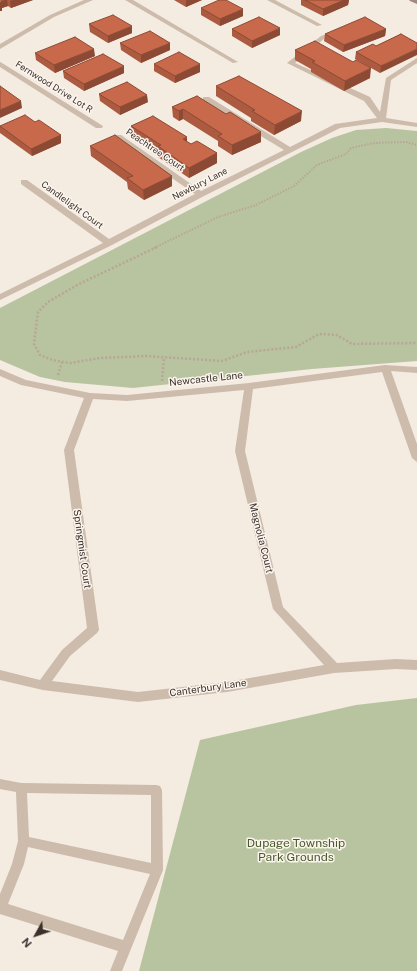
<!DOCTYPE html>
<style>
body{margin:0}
#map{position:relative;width:417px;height:971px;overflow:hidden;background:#f4ebe1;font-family:"Public Sans",sans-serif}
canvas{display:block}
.north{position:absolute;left:16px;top:915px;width:40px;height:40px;-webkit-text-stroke:3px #fbf5ee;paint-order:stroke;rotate:230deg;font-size:11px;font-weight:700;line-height:16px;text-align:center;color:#3b302b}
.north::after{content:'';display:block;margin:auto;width:14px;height:18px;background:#3b302b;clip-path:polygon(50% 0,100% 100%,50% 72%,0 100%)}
</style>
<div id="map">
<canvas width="417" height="971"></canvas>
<div class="north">N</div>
</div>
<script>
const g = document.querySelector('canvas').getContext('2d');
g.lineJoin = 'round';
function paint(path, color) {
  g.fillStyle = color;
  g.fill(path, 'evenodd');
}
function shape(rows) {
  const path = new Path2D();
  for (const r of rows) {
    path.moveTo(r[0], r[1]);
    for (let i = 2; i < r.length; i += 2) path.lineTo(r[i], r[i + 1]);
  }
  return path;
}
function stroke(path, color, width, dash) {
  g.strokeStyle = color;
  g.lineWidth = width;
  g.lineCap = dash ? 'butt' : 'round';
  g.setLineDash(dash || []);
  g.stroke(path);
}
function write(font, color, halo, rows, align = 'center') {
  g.font = font + ' "Public Sans",sans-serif';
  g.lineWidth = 3;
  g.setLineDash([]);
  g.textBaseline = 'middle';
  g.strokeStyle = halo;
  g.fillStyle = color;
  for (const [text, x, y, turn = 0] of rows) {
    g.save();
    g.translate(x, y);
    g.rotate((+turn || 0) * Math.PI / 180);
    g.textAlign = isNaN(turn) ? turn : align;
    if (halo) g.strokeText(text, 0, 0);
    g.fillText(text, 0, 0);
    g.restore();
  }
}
const green = shape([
 [386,128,417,131,417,361,312,369,133,388,65,382,40,377,0,360,0,308,301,152,332,138,356,130],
 [417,698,417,971,139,971,200,740,356,705]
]);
const pathFar1 = shape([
 [154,248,218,217,256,205,294,186,317,165,346,154,351,148,374,143,406,142,417,145]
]);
const path = shape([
 [157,247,79,284,48,302,38,312,34,344,40,355,52,360,70,363,100,358,146,356,222,361,247,352,296,347,319,334,337,335,352,344,417,343],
 [58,375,62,362],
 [162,381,164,358]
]);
const lane = shape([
 [0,779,21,783,156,785,160,786,162,790,163,870,122,971,110,971,118,951,0,914,0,894,12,864,18,841,16,792,0,789,0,779],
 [27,793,151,795,151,863,29,837,27,793],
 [28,847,150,874,123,940,8,904,24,864,28,847]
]);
const street = shape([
 [84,0,93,0,54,17,0,49,0,44,50,15,84,0],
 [125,0,133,0,238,62,233,63,125,0],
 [267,0,275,0,322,25,317,26,267,0],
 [337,30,339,31,339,33,325,38,295,63,370,97,380,112,386,78,417,58,417,63,391,80,386,118,417,123,417,127,382,122,340,128,204,196,112,245,0,300,0,294,103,243,21,184,21,180,27,180,109,239,195,194,115,139,115,135,121,135,201,191,284,150,203,101,203,97,209,97,290,147,335,124,377,118,364,101,287,63,321,36,337,30],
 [0,62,2,63,103,126,102,128,96,128,0,67,0,62],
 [385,365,417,367,417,373,391,371,417,444,417,462,412,458,382,372,253,389,245,451,283,607,337,663,396,659,417,660,417,670,396,669,334,673,227,692,138,702,43,690,0,680,0,670,40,680,62,650,87,628,64,450,84,398,21,385,0,376,0,369,26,380,90,393,127,395,249,383,385,365],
 [244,390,235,451,273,609,324,665,227,682,138,692,52,681,70,656,97,633,99,630,74,450,93,399,127,401,244,390]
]);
const secondary = shape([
 [409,0,417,0,417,4,410,1,409,0]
]);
const wall = shape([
 [0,0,33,0,11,8,8,6,2,8,2,11],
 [174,0,202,0,186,7],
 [301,0,349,0,348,5,323,16,301,5],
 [201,8,243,16,220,26,201,15],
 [89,24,132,33,108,43,90,32],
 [232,29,280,35,252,48,232,36],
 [386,29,385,36,343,52,324,41,325,34],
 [401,34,380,73,355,59,356,52,376,46],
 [120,43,170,50,141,63,121,50],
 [295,50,370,78,344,91,311,72,311,69,295,60],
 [35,53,95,56,55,73,36,60],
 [154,64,200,72,175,83,154,71],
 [63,71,124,73,84,91,64,78],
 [216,86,301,121,274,135,251,121,251,118,216,96],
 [99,94,148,102,120,115,100,101],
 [197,96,261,142,232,155,218,146,218,141,183,119,179,121,173,117,172,107],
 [35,122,61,135,61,143,32,156,0,133,0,126],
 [131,126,187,142,191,144,217,153,217,163,189,178,158,157,158,153,132,137],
 [90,146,172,186,144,200,128,189,127,182,91,156]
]);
const shadedWall = shape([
 [5,0,7,0,8,6,2,8,2,11,0,11,0,2],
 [13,0,33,0,11,8,10,1],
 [186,0,202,0,186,7],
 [344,0,349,0,348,5,323,16,323,9],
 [243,9,243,16,220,26,220,19],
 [132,26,132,33,108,43,108,36],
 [280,28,280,35,252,48,252,41],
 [386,29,385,36,343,52,344,45],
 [170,43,170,50,141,63,141,55],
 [94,49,95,56,55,73,54,65],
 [417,49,417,55,380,73,381,66],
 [200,64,200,72,175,83,175,76],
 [124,66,124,73,84,91,84,84],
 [371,68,370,78,344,91,345,81],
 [147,95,148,102,120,115,120,107],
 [21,101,22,108,0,118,0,110],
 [183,109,183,119,179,121,179,111],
 [302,111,301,121,274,135,275,125],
 [261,132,261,142,232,155,232,145],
 [61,135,61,143,32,156,31,149],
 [187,137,187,147,183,139],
 [217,153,217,163,189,178,189,168],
 [172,176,172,186,144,200,143,190]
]);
const building = shape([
 [219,0,226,0,243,9,220,19,201,8,219,0],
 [305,0,344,0,323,9,305,0],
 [113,15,132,26,108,36,89,24,113,15],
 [259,17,280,28,252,41,232,29,259,17],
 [365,17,386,29,344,45,325,34,365,17],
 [150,31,170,43,141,55,120,43,150,31],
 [401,34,417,43,417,49,381,66,356,52,373,44,376,46,401,34],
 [75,37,94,49,54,65,35,53,75,37],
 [315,41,353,62,356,60,371,68,345,81,312,62,315,61,295,50,315,41],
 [179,52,200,64,175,76,154,64,179,52],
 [103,54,124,66,84,84,63,71,103,54],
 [239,76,302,111,275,125,252,111,255,110,216,86,239,76],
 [127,82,147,95,120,107,99,94,127,82],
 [0,86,21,101,0,110,0,86],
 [197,96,226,114,230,112,261,132,232,145,218,136,222,134,183,109,179,111,172,107,197,96],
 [25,115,35,122,39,120,61,135,31,149,0,126,25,115],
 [153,116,187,137,183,139,191,144,197,141,217,153,189,168,158,146,161,145,131,126,153,116],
 [115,135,172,176,143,190,127,178,133,176,90,146,115,135]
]);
const farStreetnames = [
 ["Fernwood Drive Lot R",54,87,32],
 ["Peachtree Court",155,150,34],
 ["Newbury Lane",200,184,-27],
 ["Candlelight Court",72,205,36]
];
const streetNames = [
 ["Newcastle Lane",206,379,-6],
 ["Magnolia Court",261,538,76],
 ["Springmist Court",82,549,82],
 ["Canterbury Lane",208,688,-8]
];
const nearParknames = [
 ["Dupage Township",296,843],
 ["Park Grounds",296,857]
];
paint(green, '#b8c4a0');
stroke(pathFar1, '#b9a596', 2, [1.5, 1.5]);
stroke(path, '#b9a596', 2.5, [2, 2]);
paint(lane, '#cdbbac');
paint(street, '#cdbbac');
paint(secondary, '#a18a7d');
paint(wall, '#ac5a40');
paint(shadedWall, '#8c4a34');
paint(building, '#c8694b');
stroke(building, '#8c4a34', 1);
write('9px', '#3b302b', '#fbf5ee', farStreetnames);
write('10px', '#3b302b', '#fbf5ee', streetNames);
write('12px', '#4a5a2e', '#fbf5ee', nearParknames);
</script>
